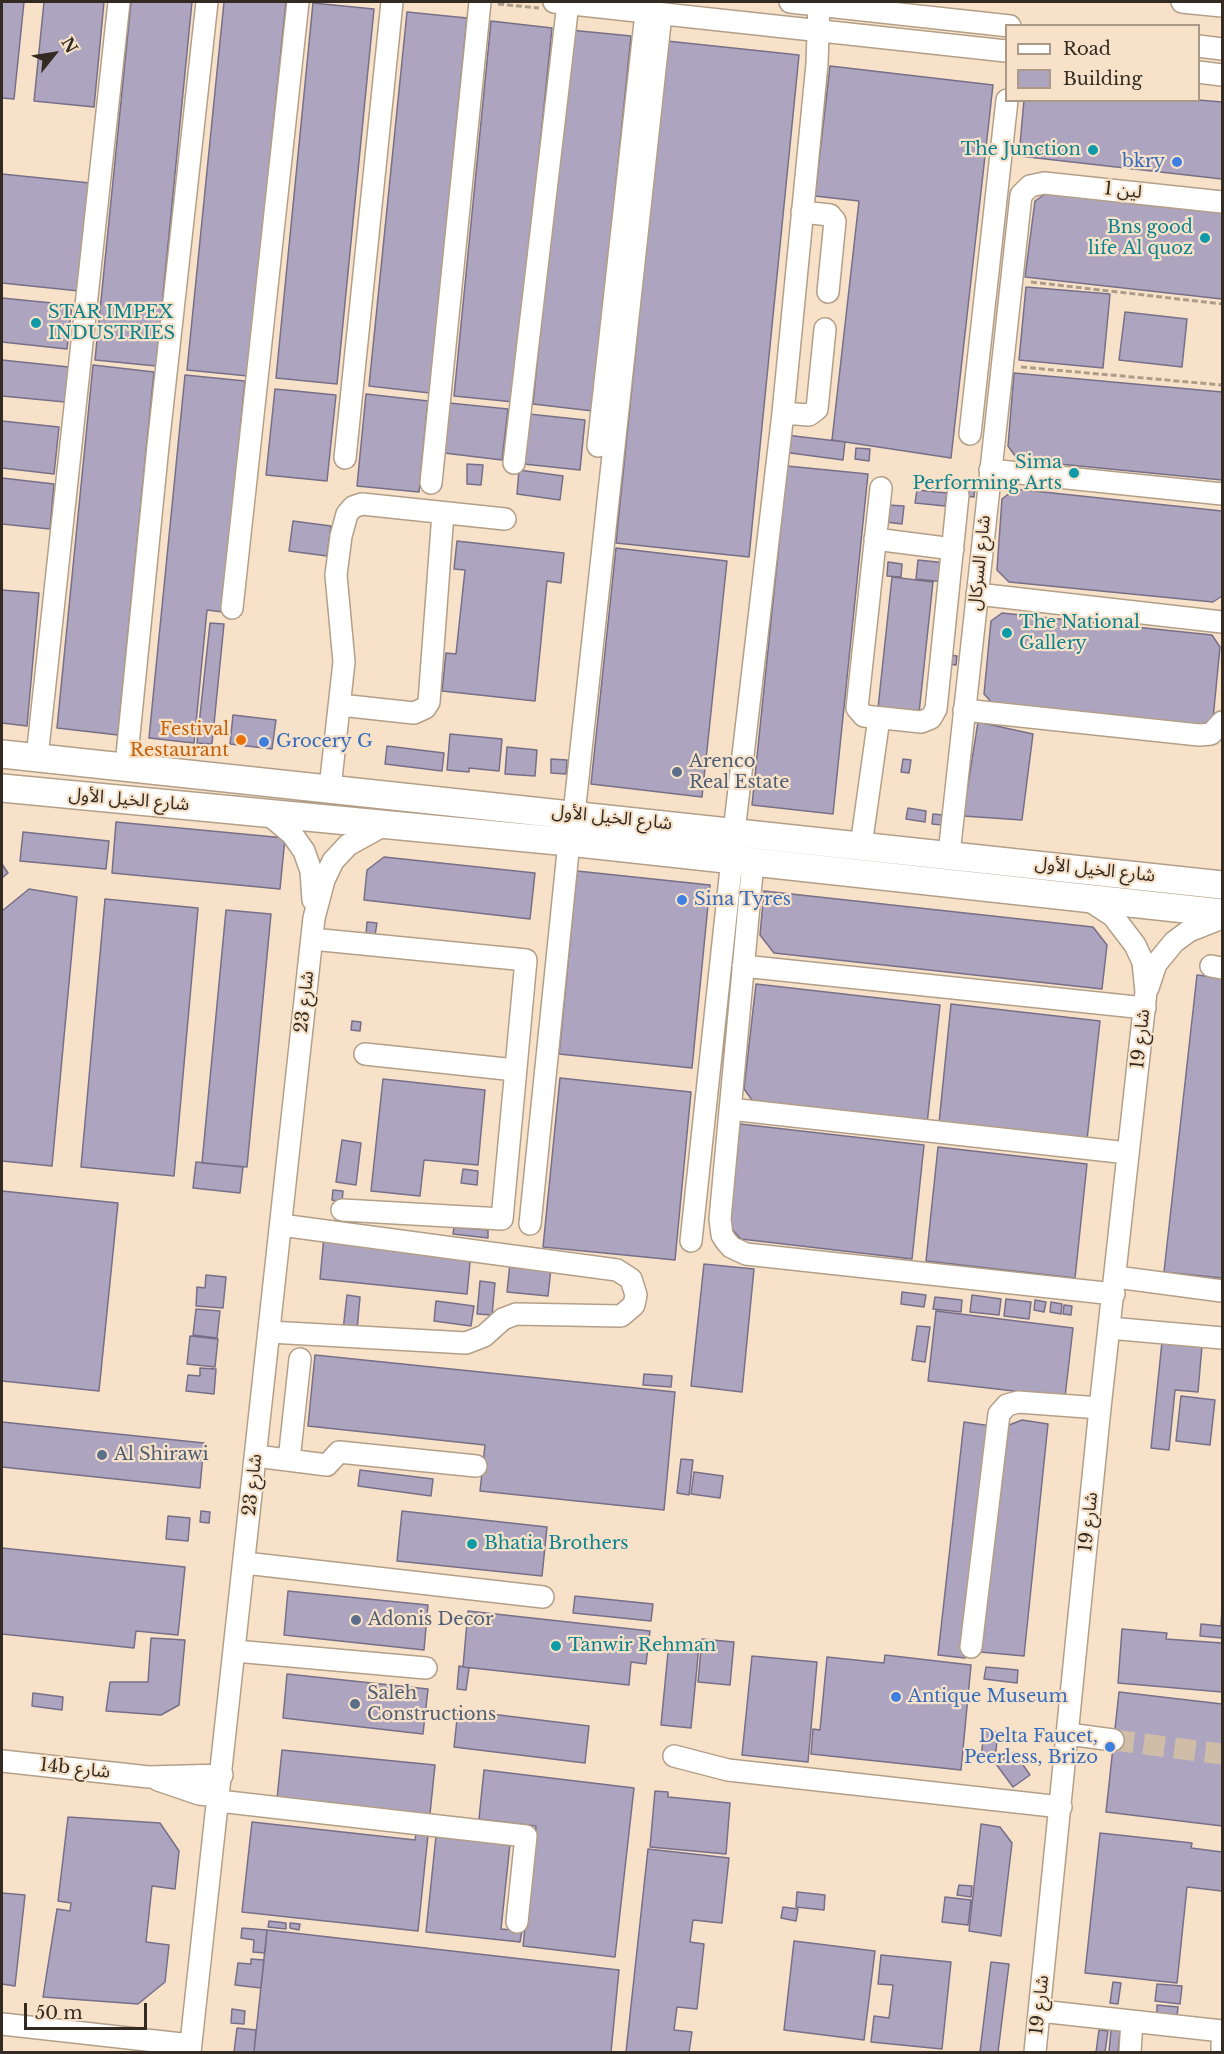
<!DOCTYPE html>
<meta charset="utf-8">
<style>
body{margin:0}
#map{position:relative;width:1224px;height:2054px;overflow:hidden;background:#f7e2c9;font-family:"Libre Baskerville",serif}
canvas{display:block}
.frame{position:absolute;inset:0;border:3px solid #332b22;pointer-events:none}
.legend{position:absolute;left:1005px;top:24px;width:195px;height:78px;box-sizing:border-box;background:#f7e2c9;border:2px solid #a99986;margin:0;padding:8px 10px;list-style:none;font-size:18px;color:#332b22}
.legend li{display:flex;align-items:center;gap:12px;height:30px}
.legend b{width:30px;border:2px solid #a99986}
.north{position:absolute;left:24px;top:24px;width:60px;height:60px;-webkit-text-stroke:4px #f7e2c9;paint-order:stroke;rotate:60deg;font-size:16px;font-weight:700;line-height:24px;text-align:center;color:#332b22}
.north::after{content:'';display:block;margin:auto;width:21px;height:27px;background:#332b22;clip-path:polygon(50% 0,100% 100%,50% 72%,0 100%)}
.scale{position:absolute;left:24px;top:2003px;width:123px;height:27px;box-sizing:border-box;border:3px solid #332b22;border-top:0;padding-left:8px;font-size:18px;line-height:21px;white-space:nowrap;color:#332b22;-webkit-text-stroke:4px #f7e2c9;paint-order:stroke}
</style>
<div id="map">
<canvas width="1224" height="2054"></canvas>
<div class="frame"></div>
<ul class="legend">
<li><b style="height:8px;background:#fff"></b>Road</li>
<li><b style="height:16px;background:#ada4bf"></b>Building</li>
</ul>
<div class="north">N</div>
<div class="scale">50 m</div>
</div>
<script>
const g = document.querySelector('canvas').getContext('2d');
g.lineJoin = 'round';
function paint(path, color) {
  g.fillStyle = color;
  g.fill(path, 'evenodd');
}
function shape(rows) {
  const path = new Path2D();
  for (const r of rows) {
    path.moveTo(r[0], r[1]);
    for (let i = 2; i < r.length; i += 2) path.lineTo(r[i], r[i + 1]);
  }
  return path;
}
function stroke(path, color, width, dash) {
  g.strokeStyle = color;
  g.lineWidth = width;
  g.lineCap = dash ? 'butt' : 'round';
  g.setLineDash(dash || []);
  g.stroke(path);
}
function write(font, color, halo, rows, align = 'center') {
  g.font = font + ' "Libre Baskerville","Noto Sans Arabic",serif';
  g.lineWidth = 4.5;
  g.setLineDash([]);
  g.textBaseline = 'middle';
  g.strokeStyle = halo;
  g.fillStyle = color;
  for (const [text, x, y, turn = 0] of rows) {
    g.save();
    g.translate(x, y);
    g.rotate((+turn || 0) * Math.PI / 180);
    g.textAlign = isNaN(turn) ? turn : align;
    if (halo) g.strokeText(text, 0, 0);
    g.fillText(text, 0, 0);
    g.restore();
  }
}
const building = shape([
 [2,2,24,2,14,99,2,98,2,2],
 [44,2,104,2,94,107,34,101,44,2],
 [131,2,192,2,156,366,95,360,131,2],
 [224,2,286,2,248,376,187,370,224,2],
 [313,3,374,9,337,384,276,378,313,3],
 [407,12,467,18,430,393,369,386,407,12],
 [491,21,552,28,514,402,454,396,491,21],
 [570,30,631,36,593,411,533,404,570,30],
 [667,41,799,55,749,557,616,543,667,41],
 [830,66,993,85,951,458,832,440,859,201,815,196,830,66],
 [1024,100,1198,100,1222,102,1222,179,1019,156,1024,100],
 [2,174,90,183,79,291,2,283,2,174],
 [1048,192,1222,210,1222,299,1025,277,1035,201,1048,192],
 [1026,287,1110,294,1103,368,1019,360,1026,287],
 [2,298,72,305,67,349,2,342,2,298],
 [1125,312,1187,319,1182,367,1119,360,1125,312],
 [2,360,69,367,65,402,2,396,2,360],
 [93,365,154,372,118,735,57,728,93,365],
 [1014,373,1222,392,1222,480,1018,460,1008,446,1014,373],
 [185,375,245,381,223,612,207,610,194,743,149,738,185,375],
 [275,389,336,395,327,481,266,475,275,389],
 [366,394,428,401,419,492,357,486,366,394],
 [449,403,508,409,502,460,444,453,449,403],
 [529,414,585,420,580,470,524,464,529,414],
 [2,421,59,427,54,474,2,468,2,421],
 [786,435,845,442,843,460,783,452,786,435],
 [856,448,870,449,869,461,855,459,856,448],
 [467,464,483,465,481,485,467,484,467,464],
 [787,466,868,474,833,814,752,805,787,466],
 [519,470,563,476,560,500,517,494,519,470],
 [2,478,54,484,50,529,2,524,2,478],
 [965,487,975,488,974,497,964,496,965,487],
 [1015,489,1222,511,1222,596,1213,602,1009,582,997,570,1002,499,1015,489],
 [917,490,947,493,945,506,915,503,917,490],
 [888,505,904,506,902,524,886,522,888,505],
 [293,521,331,526,327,556,289,551,293,521],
 [457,541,564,553,561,583,547,581,535,701,442,691,446,653,456,654,465,570,454,569,457,541],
 [616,548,727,561,702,797,591,784,616,548],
 [918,560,947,563,945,582,916,579,918,560],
 [888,562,902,564,901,577,887,576,888,562],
 [892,577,933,582,919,713,878,708,892,577],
 [2,590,39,593,27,726,2,723,2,590],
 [1002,613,1212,635,1220,647,1213,719,1200,727,995,706,984,694,991,621,1002,613],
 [210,623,224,624,212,744,197,743,210,623],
 [949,655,957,656,956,665,948,664,949,655],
 [233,715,276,720,272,749,230,744,233,715],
 [978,722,1033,734,1022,820,963,816,978,722],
 [450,734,502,739,499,771,469,768,469,772,447,770,450,734],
 [387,746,444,753,442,771,385,764,387,746],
 [507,747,537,750,535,776,505,774,507,747],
 [551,759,567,760,566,774,551,773,551,759],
 [903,759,911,760,909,773,901,772,903,759],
 [908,808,926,811,925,822,906,819,908,808],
 [933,814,943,815,942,825,932,824,933,814],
 [116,822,285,838,280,889,112,873,116,822],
 [23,832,109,841,106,869,20,861,23,832],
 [384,857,535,873,530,919,364,900,367,870,384,857],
 [2,864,8,873,2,878,2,864],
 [577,871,710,885,692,1068,559,1054,577,871],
 [29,889,77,897,52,1166,2,1161,2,911,29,889],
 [764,891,1093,927,1107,945,1102,989,774,953,760,935,764,891],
 [105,899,198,908,174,1176,81,1167,105,899],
 [226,910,271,914,247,1167,202,1163,226,910],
 [367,922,377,923,375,935,366,934,367,922],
 [1197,975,1222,978,1222,1278,1164,1272,1197,975],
 [756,984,940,1005,927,1124,755,1104,744,1089,756,984],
 [951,1004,1100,1021,1087,1140,939,1123,951,1004],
 [352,1021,361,1022,360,1031,351,1030,352,1021],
 [560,1078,691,1092,675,1260,543,1247,560,1078],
 [383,1079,485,1090,478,1165,424,1160,420,1196,371,1191,383,1079],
 [740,1124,924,1145,912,1259,741,1239,729,1226,740,1124],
 [342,1140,361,1143,356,1185,336,1182,342,1140],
 [938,1147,1087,1164,1075,1278,926,1261,938,1147],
 [196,1162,243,1167,240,1193,193,1188,196,1162],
 [463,1169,478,1171,477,1185,461,1183,463,1169],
 [333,1190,343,1191,342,1202,332,1200,333,1190],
 [2,1191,118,1203,99,1391,2,1381,2,1191],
 [454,1227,488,1230,488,1238,453,1234,454,1227],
 [324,1236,471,1252,467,1294,320,1279,324,1236],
 [510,1263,551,1268,548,1296,507,1292,510,1263],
 [704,1264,754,1269,742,1392,691,1386,704,1264],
 [206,1275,226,1277,223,1308,196,1306,197,1287,205,1288,206,1275],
 [480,1281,495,1283,492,1315,477,1314,480,1281],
 [902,1292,926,1295,924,1307,901,1304,902,1292],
 [347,1295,360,1297,357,1331,343,1330,347,1295],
 [972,1295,1001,1299,999,1315,970,1312,972,1295],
 [935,1297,962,1300,961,1312,933,1309,935,1297],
 [1006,1299,1031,1302,1029,1319,1004,1316,1006,1299],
 [1035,1300,1046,1302,1044,1312,1034,1310,1035,1300],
 [436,1301,474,1306,471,1326,434,1321,436,1301],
 [1051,1302,1062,1304,1061,1314,1050,1312,1051,1302],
 [1064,1305,1072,1306,1071,1315,1063,1314,1064,1305],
 [196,1309,220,1311,217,1338,193,1335,196,1309],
 [936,1311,1073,1328,1065,1397,928,1381,936,1311],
 [917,1326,930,1327,925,1362,912,1360,917,1326],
 [190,1336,218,1339,215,1367,187,1364,190,1336],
 [1162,1342,1202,1346,1198,1392,1175,1390,1169,1450,1151,1448,1162,1342],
 [315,1355,675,1392,664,1510,480,1491,485,1445,308,1426,315,1355],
 [200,1368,216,1369,214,1394,186,1391,188,1375,200,1376,200,1368],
 [644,1374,672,1376,671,1387,643,1385,644,1374],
 [1181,1396,1215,1400,1210,1445,1176,1441,1181,1396],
 [1022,1420,1048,1424,1024,1656,980,1652,1004,1432,1009,1425,1022,1420],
 [2,1422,204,1443,200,1488,2,1467,2,1422],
 [964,1422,991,1426,965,1658,938,1655,964,1422],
 [681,1459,693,1460,689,1495,677,1493,681,1459],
 [360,1470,433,1479,431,1496,358,1486,360,1470],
 [694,1472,723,1476,720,1498,691,1494,694,1472],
 [201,1511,210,1512,209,1523,200,1522,201,1511],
 [402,1511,547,1527,542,1576,397,1561,402,1511],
 [168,1516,190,1518,188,1541,166,1539,168,1516],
 [2,1548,185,1567,178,1635,136,1631,134,1648,2,1634,2,1548],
 [288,1591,428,1605,424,1650,284,1635,288,1591],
 [575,1596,653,1604,651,1621,573,1613,575,1596],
 [1222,1609,1222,1638,1200,1636,1201,1624,1221,1626,1222,1609],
 [468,1611,650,1631,646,1664,631,1662,629,1685,463,1667,468,1611],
 [1122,1629,1167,1633,1166,1639,1222,1643,1222,1692,1118,1683,1122,1629],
 [151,1638,185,1640,179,1705,161,1715,106,1711,110,1682,148,1682,151,1638],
 [702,1639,734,1642,730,1685,698,1682,702,1639],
 [669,1642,699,1646,691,1728,661,1725,669,1642],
 [885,1655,971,1665,961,1770,811,1754,813,1729,820,1730,827,1657,884,1663,885,1655],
 [752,1656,817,1662,808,1762,742,1755,752,1656],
 [459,1666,469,1668,466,1690,457,1689,459,1666],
 [986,1667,1018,1670,1017,1683,984,1679,986,1667],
 [287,1674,428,1689,423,1734,283,1718,287,1674],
 [1119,1692,1222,1704,1222,1826,1106,1812,1119,1692],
 [33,1693,63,1697,62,1710,32,1706,33,1693],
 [458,1710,589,1726,585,1763,454,1747,458,1710],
 [984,1730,998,1732,995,1759,981,1758,984,1730],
 [282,1750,435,1765,430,1814,277,1799,282,1750],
 [1014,1752,1030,1775,1013,1787,996,1764,1014,1752],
 [484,1770,634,1788,615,1957,523,1946,536,1826,479,1819,484,1770],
 [655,1791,668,1792,668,1797,730,1803,726,1854,650,1847,655,1791],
 [68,1817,160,1823,179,1851,175,1889,152,1886,146,1942,169,1945,165,1982,138,2004,43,1997,57,1909,70,1911,71,1903,58,1901,68,1817],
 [252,1822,415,1840,416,1834,428,1835,418,1931,242,1912,252,1822],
 [981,1824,1000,1827,1012,1843,1001,1936,969,1931,981,1824],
 [1100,1833,1192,1843,1191,1848,1222,1852,1222,1891,1187,1887,1177,1983,1085,1973,1100,1833],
 [436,1836,510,1844,501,1929,522,1931,520,1942,426,1932,436,1836],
 [648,1849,729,1858,722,1923,693,1920,690,1942,704,1944,697,2009,677,2007,674,2030,692,2032,689,2052,626,2052,648,1849],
 [959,1885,972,1886,971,1897,957,1895,959,1885],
 [797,1892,825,1895,824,1910,796,1907,797,1892],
 [2,1893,25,1895,15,1986,2,1984,2,1893],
 [945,1897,971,1900,968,1925,942,1922,945,1897],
 [783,1907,798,1909,796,1921,781,1918,783,1907],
 [269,1921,286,1923,286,1929,268,1927,269,1921],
 [290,1923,300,1924,299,1930,290,1928,290,1923],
 [242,1928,267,1930,265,1953,253,1952,254,1940,241,1938,242,1928],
 [267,1930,619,1970,611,2052,254,2052,267,1930],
 [794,1941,875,1951,864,2040,784,2030,794,1941],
 [881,1955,951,1962,942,2049,871,2042,874,2016,889,2018,893,1985,878,1984,881,1955],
 [251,1959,264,1960,261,1988,235,1985,238,1963,251,1964,251,1959],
 [991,1962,1009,1964,998,2052,980,2052,991,1962],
 [1113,1982,1121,1983,1118,2004,1110,2003,1113,1982],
 [1157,1984,1182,1986,1180,2004,1155,2001,1157,1984],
 [1157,2005,1178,2007,1177,2016,1157,2014,1157,2005],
 [232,2009,245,2011,244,2024,231,2023,232,2009],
 [237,2028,256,2030,254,2052,234,2052,237,2028],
 [1099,2030,1108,2031,1105,2052,1096,2052,1099,2030],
 [1111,2030,1120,2031,1118,2052,1109,2052,1111,2030]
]);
const minorTunnel = shape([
 [1113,1740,1222,1754]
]);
const path = shape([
 [498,4,539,8],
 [1031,282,1222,304],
 [1021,367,1222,385]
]);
const minor = shape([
 [554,2,1006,51],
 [790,2,1010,26],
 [1182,2,1222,6],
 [1198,46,1222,49],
 [1198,72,1222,75],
 [802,212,830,215,835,221,828,292],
 [783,413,809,415,817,409,825,329],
 [970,434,1007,100],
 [598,446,646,13],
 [345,458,392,2],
 [514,463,568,3],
 [990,470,1222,494],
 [431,483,480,2],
 [881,488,857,708,864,716,921,722,931,718,936,709,958,495],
 [875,539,953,549],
 [977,594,1222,622],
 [232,608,298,2],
 [340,705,414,713,425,708,429,702,443,513],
 [964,710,1199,735,1211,734,1222,722],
 [37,757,119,2],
 [126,765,158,446,207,2],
 [330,788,344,662,336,575,341,536,347,514,353,507,362,504,505,519],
 [267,813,292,834,304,851,311,871,313,900],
 [574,814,661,14],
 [734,832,783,413,817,64,819,2],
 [861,846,879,718],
 [949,854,1021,195,1030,186,1044,183,1222,202],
 [753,862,720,1219,722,1235,726,1241,731,1247,746,1254,1114,1294],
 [312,939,526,960,502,1219,342,1210],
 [743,966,1145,1008],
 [1211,966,1222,968],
 [1148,988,1156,964,1174,942,1189,931,1222,918],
 [365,1054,515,1070],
 [730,1109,1128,1153],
 [530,1224,569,842],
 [691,1241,732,859],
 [1116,1277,1222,1291],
 [1109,1328,1222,1338],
 [270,1332,466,1343,484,1336,503,1319,516,1314,621,1316,634,1305,636,1295,631,1279,617,1270,281,1225],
 [256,1456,327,1465,339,1452,476,1466],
 [289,1460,300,1359],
 [245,1563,543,1597],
 [971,1647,999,1414,1007,1405,1018,1402,1100,1408],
 [235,1651,426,1668],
 [1068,1734,1113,1740],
 [674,1756,728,1770,1061,1807],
 [2,1761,149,1777,222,1775],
 [158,1780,199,1794,219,1796],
 [219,1801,526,1836,517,1922],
 [1040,2011,1222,2031],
 [2,2024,191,2045],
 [190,2052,314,918,324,880,333,861,348,845,386,824],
 [1035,2052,1100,1408,1146,992,1143,962,1135,945,1113,916,1087,899],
 [1130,2052,1132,2021],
 [1222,2052,1222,2043]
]);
const major = shape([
 [2,754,1222,885],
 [2,788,569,842,1222,913]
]);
const markers = [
 [1093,150,6,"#0f9aa8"],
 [1177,162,6,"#3f7fe0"],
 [1205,238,6,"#0f9aa8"],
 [36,323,6,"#0f9aa8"],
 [1074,473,6,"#0f9aa8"],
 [1007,633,6,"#0f9aa8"],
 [241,740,6,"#e8710a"],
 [264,742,6,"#3f7fe0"],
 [677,772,6,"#5c6f8a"],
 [682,900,6,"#3f7fe0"],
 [102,1455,6,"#5c6f8a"],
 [472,1544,6,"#0f9aa8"],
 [356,1620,6,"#5c6f8a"],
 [556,1646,6,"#0f9aa8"],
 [896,1697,6,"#3f7fe0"],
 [355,1704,6,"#5c6f8a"],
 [1110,1747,6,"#3f7fe0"]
];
const cultureNames = [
 ["The Junction",1081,150,"right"],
 ["Bns good",1193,228,"right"],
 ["life Al quoz",1193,249,"right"],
 ["STAR IMPEX",48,313],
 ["INDUSTRIES",48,334],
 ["Sima",1062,463,"right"],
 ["Performing Arts",1062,484,"right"],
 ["The National",1019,623],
 ["Gallery",1019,644],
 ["Bhatia Brothers",484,1544],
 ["Tanwir Rehman",568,1646]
];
const shopNames = [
 ["bkry",1165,162,"right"],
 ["Grocery G",276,742],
 ["Sina Tyres",694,900],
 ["Antique Museum",908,1697],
 ["Delta Faucet,",1098,1737,"right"],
 ["Peerless, Brizo",1098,1758,"right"]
];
const streetNames = [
 ["لين 1",1123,191,6],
 ["شارع السركال",980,563,-84],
 ["شارع الخيل الأول",129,800,5],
 ["شارع الخيل الأول",612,818,6],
 ["شارع الخيل الأول",1095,870,6],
 ["شارع 23",305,1002,-84],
 ["شارع 19",1141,1039,-84],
 ["شارع 23",253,1485,-84],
 ["شارع 19",1089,1522,-84],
 ["14b شارع",75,1769,6],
 ["شارع 19",1040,2005,-84]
];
const foodNames = [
 ["Festival",229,730],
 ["Restaurant",229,751]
];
const serviceNames = [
 ["Arenco",689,762],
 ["Real Estate",689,783],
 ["Al Shirawi",114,1455],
 ["Adonis Decor",368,1620],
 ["Saleh",367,1694],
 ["Constructions",367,1715]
];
paint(building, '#ada4bf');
stroke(building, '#776f88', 1.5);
stroke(minorTunnel, '#d0bda8', 21, [21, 10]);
stroke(minor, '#b39f88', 24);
stroke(major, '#b39f88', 30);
stroke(path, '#ac9c89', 3, [6, 3]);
stroke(minor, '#fff', 21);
stroke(major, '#fff', 27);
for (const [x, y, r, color] of markers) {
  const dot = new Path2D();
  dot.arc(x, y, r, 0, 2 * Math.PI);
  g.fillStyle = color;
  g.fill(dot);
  stroke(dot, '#f7e2c9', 2);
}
write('18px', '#0d838f', '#f7e2c9', cultureNames, 'left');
write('18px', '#366cbe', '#f7e2c9', shopNames, 'left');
write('18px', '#332b22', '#f7e2c9', streetNames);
write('18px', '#c56008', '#f7e2c9', foodNames, 'right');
write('18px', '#4e5e75', '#f7e2c9', serviceNames, 'left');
</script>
